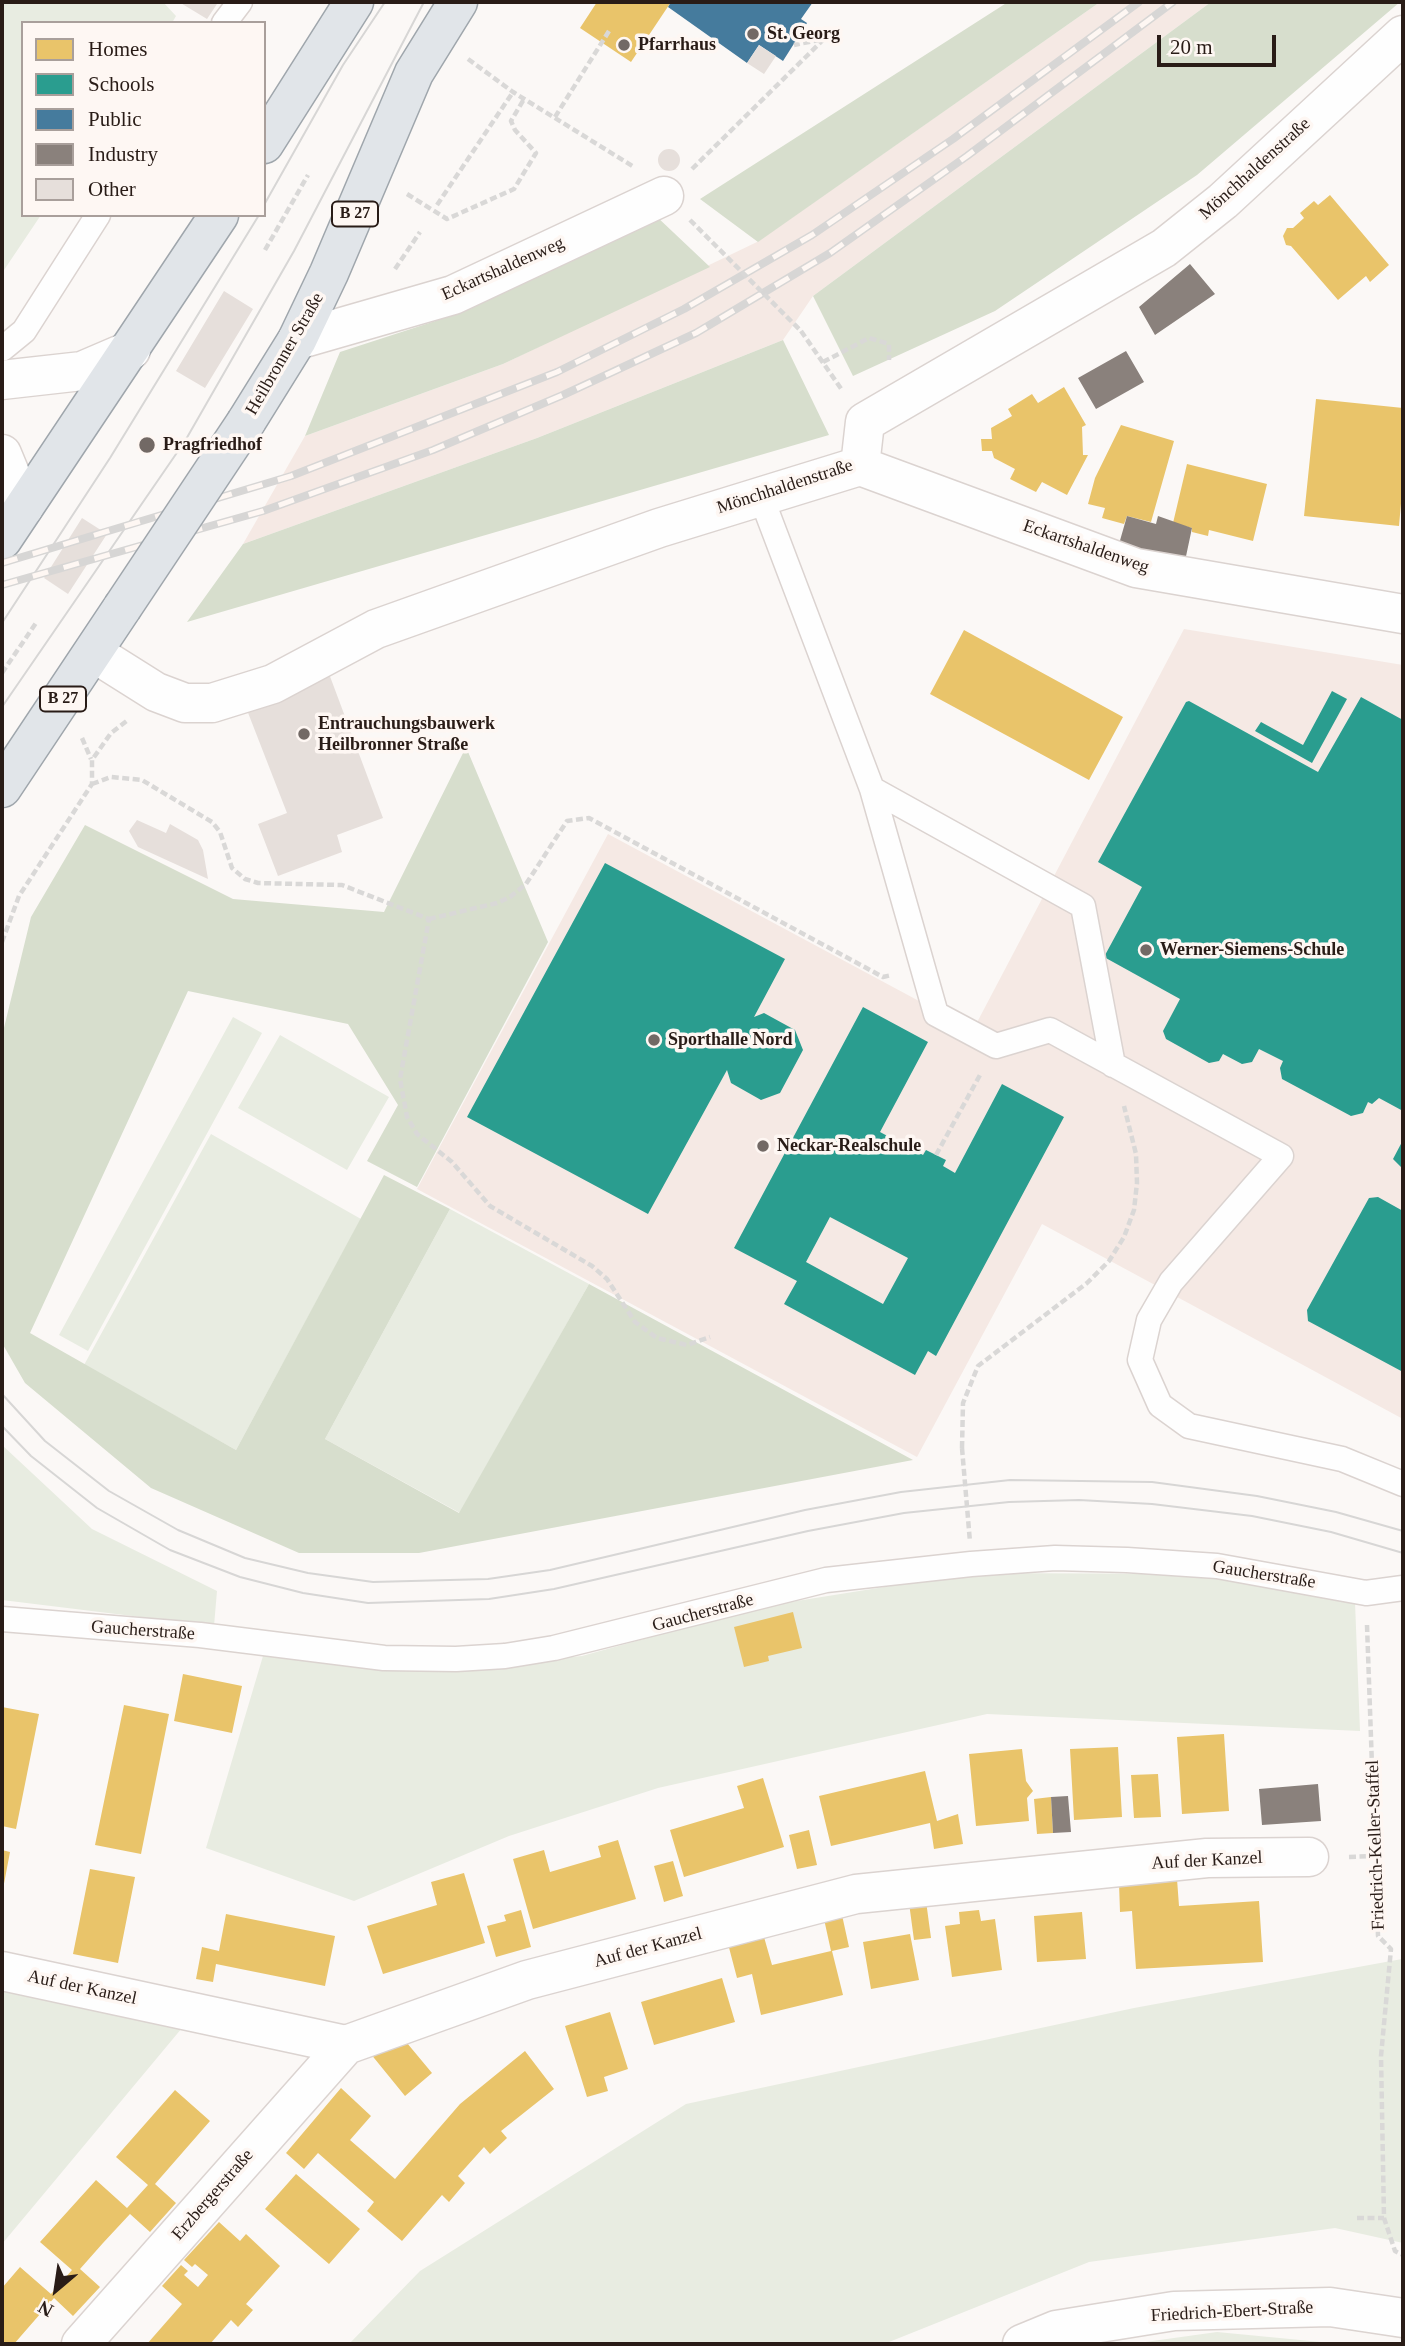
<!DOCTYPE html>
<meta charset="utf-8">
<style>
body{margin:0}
#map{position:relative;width:1405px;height:2346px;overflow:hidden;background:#fbf8f6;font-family:"Times New Roman",serif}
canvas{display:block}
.frame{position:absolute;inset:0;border:4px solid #291c17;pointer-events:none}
.legend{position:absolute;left:21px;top:21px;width:245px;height:196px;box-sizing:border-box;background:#fef7f3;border:2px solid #a99f9b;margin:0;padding:9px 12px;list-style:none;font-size:21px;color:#291c17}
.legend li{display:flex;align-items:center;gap:14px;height:35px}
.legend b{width:35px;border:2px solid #a99f9b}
.north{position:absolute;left:21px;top:2255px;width:70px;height:70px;-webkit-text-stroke:5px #fef7f3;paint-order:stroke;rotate:209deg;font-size:19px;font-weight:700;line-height:28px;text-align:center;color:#291c17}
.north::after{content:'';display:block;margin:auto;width:24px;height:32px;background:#291c17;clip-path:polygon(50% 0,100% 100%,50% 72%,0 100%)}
.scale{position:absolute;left:1157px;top:35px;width:119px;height:32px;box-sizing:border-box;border:4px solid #291c17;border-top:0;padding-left:9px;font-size:21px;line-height:24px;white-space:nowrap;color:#291c17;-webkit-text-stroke:5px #fef7f3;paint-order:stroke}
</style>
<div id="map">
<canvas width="1405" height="2346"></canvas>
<div class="frame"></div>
<ul class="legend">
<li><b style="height:19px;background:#e9c46a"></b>Homes</li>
<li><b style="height:19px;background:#2a9d8f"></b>Schools</li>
<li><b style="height:19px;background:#457b9d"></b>Public</li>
<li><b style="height:19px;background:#8a817c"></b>Industry</li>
<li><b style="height:19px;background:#e6dfdb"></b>Other</li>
</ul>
<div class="north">N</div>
<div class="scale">20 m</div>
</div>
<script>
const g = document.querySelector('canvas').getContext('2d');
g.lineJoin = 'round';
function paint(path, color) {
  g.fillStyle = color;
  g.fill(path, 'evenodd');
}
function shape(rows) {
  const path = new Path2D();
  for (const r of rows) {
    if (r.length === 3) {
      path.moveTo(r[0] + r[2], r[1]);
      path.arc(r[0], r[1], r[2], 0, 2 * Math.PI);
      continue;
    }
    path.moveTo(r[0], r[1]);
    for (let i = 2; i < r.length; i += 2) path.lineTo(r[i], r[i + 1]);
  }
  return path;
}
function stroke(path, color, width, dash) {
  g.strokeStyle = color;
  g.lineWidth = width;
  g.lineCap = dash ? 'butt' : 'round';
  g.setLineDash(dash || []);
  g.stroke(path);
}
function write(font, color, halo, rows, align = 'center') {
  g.font = font + ' "Times New Roman",serif';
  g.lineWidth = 7;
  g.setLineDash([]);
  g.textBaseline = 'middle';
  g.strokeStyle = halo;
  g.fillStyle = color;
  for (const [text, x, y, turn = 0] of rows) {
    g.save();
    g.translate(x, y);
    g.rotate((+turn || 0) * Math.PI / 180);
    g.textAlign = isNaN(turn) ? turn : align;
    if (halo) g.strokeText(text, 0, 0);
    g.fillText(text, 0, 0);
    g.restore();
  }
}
const built = shape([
 [1100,2,1211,2,813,296,783,340,537,438,243,544,305,436,503,364,757,242],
 [1184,629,1403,665,1403,1419,1042,1224,917,1457,417,1189,608,834,973,1030]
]);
const green = shape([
 [2,2,163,2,176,16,172,23,23,23,23,215,41,215,2,273],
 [233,1017,262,1033,88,1351,59,1335],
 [280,1035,389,1097,347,1170,238,1108],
 [211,1134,361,1219,236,1450,84,1365],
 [450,1209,589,1284,460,1513,325,1439],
 [2,1445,92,1529,217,1591,214,1626,2,1600],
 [972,1573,1213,1574,1355,1602,1360,1731,987,1714,658,1788,509,1836,354,1901,206,1848,263,1656,434,1669,582,1656,759,1607],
 [1403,1953,1403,2243,1335,2228,1089,2262,884,2344,349,2344,420,2271,686,2104,1134,2008,1402,1959],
 [2,1986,182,2028,2,2244],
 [1217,2332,1342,2344,1131,2344]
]);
const forest = shape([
 [1008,2,1100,2,758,242,700,199],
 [1211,2,1400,2,1197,175,995,311,853,376,813,296],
 [655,215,710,267,503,364,305,436,340,352,463,312],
 [783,340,829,435,187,622,243,544,537,438],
 [466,747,548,942,417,1187,367,1161,398,1105,348,1024,188,991,30,1333,236,1450,384,1175,450,1209,325,1439,459,1513,589,1284,913,1460,419,1553,299,1553,151,1488,25,1383,2,1343,2,1036,31,917,85,825,233,899,384,912]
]);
const homes = shape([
 [597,2,671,2,631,62,580,28],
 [1330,195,1389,265,1370,282,1366,276,1338,300,1291,246,1286,245,1283,236,1287,228,1293,228,1304,218,1300,213,1314,201,1318,205],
 [1064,387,1086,425,1082,427,1083,455,1088,455,1067,495,1042,482,1036,492,1010,479,1015,469,994,458,992,451,982,451,981,439,992,439,991,428,1012,416,1008,409,1032,394,1038,403],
 [1316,399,1403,408,1403,481,1399,526,1304,516],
 [1121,425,1174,441,1151,522,1127,516,1124,524,1102,518,1105,508,1088,504,1095,478],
 [1187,464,1267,484,1253,541,1209,530,1208,536,1192,532,1192,528,1173,523],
 [964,630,1123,717,1089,780,930,694],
 [793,1612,802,1648,768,1656,769,1661,744,1667,734,1627],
 [183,1674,242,1686,232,1733,174,1721],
 [124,1705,169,1714,141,1854,95,1845],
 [2,1707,39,1714,16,1829,2,1826],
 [1224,1734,1229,1811,1182,1814,1177,1737],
 [1118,1747,1122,1817,1074,1820,1070,1749],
 [1022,1749,1026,1781,1033,1791,1027,1798,1029,1821,976,1826,969,1754],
 [925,1771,937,1821,958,1814,963,1844,934,1849,930,1823,831,1846,819,1796],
 [1158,1774,1161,1817,1134,1818,1131,1775],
 [763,1778,784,1847,684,1877,670,1830,744,1808,737,1786],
 [1051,1797,1053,1833,1037,1834,1034,1799],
 [809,1830,817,1865,797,1869,789,1835],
 [618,1840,636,1899,533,1929,513,1859,544,1850,550,1872,601,1857,598,1846],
 [2,1850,10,1852,3,1889,2,1888],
 [673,1861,683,1896,664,1902,654,1866],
 [90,1869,135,1877,118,1963,73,1954],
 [464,1873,485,1943,383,1974,367,1926,437,1905,431,1882],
 [1177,1879,1179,1906,1259,1901,1263,1962,1136,1969,1132,1911,1120,1912,1119,1883],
 [926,1901,931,1938,914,1940,909,1903],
 [521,1910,531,1947,496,1957,487,1926,506,1921,504,1915],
 [979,1910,981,1921,995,1919,1002,1970,952,1977,945,1926,960,1924,959,1912],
 [1082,1912,1086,1959,1037,1962,1034,1916],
 [226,1914,335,1936,325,1986,216,1964,213,1982,196,1979,202,1947,219,1951],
 [842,1915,849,1947,832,1951,843,1995,761,2015,752,1974,737,1978,727,1940,762,1930,772,1965,831,1951,824,1919],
 [910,1934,919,1980,871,1989,863,1942],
 [722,1978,735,2022,654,2045,641,2002],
 [610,2012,628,2069,604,2077,608,2091,587,2097,565,2026],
 [407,2043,432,2073,405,2096,370,2053],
 [525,2051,554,2089,501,2131,507,2138,490,2154,484,2147,458,2176,465,2183,449,2202,442,2195,402,2241,367,2211,374,2202,318,2153,304,2169,286,2153,341,2088,371,2116,350,2140,395,2179,460,2104],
 [175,2090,210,2121,155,2184,176,2203,150,2232,130,2214,103,2243,80,2269,100,2287,73,2316,54,2298,14,2344,2,2344,2,2288,20,2267,51,2294,72,2270,40,2242,96,2180,127,2208,148,2185,116,2157],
 [296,2174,360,2229,329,2264,265,2209],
 [219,2222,240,2241,246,2234,280,2266,246,2304,253,2310,238,2327,231,2320,210,2344,147,2344,182,2304,162,2286,181,2265,188,2271,184,2275,198,2287,208,2275,195,2264,192,2267,184,2260]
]);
const schools = shape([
 [1332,691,1347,699,1312,763,1255,731,1261,722,1303,745],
 [1361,697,1403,720,1403,1111,1379,1098,1372,1104,1368,1102,1363,1113,1351,1116,1282,1079,1280,1068,1283,1061,1259,1049,1252,1062,1242,1064,1223,1054,1219,1061,1209,1063,1166,1039,1163,1031,1180,999,1104,957,1142,887,1098,862,1186,702,1189,701,1318,772],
 [605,863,785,959,754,1017,764,1013,795,1030,803,1050,780,1093,761,1100,731,1083,727,1070,648,1214,467,1117],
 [863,1007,928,1042,880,1132,923,1155,926,1150,946,1160,943,1166,955,1173,1002,1084,1064,1117,936,1356,928,1351,915,1375,784,1304,797,1281,734,1248],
 [830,1217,908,1258,883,1304,806,1262],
 [1403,1140,1403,1169,1393,1159],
 [1378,1197,1403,1211,1403,1372,1308,1321,1307,1310,1369,1198]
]);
const public = shape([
 [671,2,813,2,801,19,807,23,783,61,759,45,747,63,668,7]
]);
const industry = shape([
 [1190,264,1215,294,1155,335,1139,307],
 [1126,351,1144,382,1096,409,1078,378],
 [1127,516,1156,524,1158,516,1192,528,1185,561,1119,544],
 [1318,1784,1321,1821,1262,1825,1259,1789],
 [1068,1796,1071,1832,1053,1833,1051,1797]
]);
const building = shape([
 [179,2,214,2,217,4,207,19],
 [759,45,776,56,764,74,747,63],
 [669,160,11],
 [224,291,253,309,205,388,176,371],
 [82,518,107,534,68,594,44,578],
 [322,655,383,818,337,835,342,852,278,876,258,824,287,813,238,687],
 [137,820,166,833,170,824,198,840,203,850,208,879,138,847,129,831]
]);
const path = shape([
 [468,59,513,92,634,167],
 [555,117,609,31],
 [692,169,824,39,794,45],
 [407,194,447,219,514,189,536,153,515,130,511,121,524,99],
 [437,205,513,92],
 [265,250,308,175],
 [395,269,420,232],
 [801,331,842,390],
 [823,362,869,338,889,344,889,360],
 [2,673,36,623],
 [82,738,91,759],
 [92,784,111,777,142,780,212,822,220,832,232,868,245,879,258,883,342,885,429,919,400,1079,407,1117,417,1134,452,1162,490,1206,592,1266,607,1279,635,1322,657,1338,687,1345,710,1337],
 [429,919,497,903,510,897,526,884,567,821,589,818,883,977,892,975],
 [2,942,19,896,92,784,92,760,111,733,128,720],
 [936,1155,980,1075],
 [962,1448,963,1403,978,1366,1087,1283,1109,1261,1124,1237,1134,1210,1137,1183,1136,1154,1124,1106],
 [1367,1625,1378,1936,1391,1949,1381,2056,1384,2218,1395,2251,1403,2255],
 [1349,1857,1376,1856],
 [1357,2218,1384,2218]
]);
const lane = shape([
 [224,23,240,2],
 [2,349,24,331,98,215],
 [760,494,872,789,936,1014,996,1046,1050,1030,1281,1156,1171,1282,1149,1320,1140,1360,1160,1405,1189,1426,1342,1459,1403,1484],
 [872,789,1083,906,1113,1065],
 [2,1619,200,1635,384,1658,456,1659,505,1656,554,1648,826,1580,971,1564,1055,1558,1127,1560,1217,1566,1366,1593,1403,1588]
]);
const street = shape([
 [297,340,453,295,664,196],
 [2,380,82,371,131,350],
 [2,454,24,507],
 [860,466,865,422,1164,248,1223,201,1403,35],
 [860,466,1136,568,1403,614],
 [94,653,156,692,185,703,212,703,273,684,376,629,659,528,860,466],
 [2,1971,346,2045,527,1980,856,1894,1207,1858,1309,1857],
 [81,2344,346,2045],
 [1022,2344,1056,2330,1174,2311,1330,2307,1403,2318]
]);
const primary = shape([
 [264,144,354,2],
 [246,422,297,340,329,273,414,73,458,2],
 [2,540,219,215],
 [2,788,122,608]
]);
const tram = shape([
 [264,205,343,65,385,2],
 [2,623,110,458,259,215],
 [2,707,185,441,294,251,424,2],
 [2,1394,45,1441,109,1491,178,1530,245,1558,308,1573,373,1582,488,1579,550,1570,805,1510,901,1492,1010,1480,1152,1482,1257,1496,1336,1512,1403,1531],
 [2,1426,31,1456,97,1508,170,1550,240,1577,303,1593,368,1603,489,1599,554,1589,808,1531,904,1513,1009,1502,1079,1500,1152,1504,1252,1516,1331,1532,1403,1553]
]);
const rail = shape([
 [2,563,291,476,557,372,684,309,812,235,953,139,1139,2],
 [2,585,263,511,433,450,563,395,696,333,830,253,967,156,1173,2]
]);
const pathBridge = shape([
 [690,220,801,331],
 [962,1448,970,1542]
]);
const primaryBridge = shape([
 [122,608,246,422]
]);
const markers = [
 [753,34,7,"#726965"],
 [624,45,7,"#726965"],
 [147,445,9,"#726965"],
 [304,734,7,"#726965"],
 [1146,950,7,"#726965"],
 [654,1040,7,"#726965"],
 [763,1146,7,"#726965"]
];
const shields = [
 [355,214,46],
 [63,699,46]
];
const shieldNames = [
 ["B 27",355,214],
 ["B 27",63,699]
];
const poiNames = [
 ["St. Georg",767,34],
 ["Pfarrhaus",638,45],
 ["Pragfriedhof",163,445],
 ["Entrauchungsbauwerk",318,724],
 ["Heilbronner Straße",318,745],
 ["Werner-Siemens-Schule",1160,950],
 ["Sporthalle Nord",668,1040],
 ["Neckar-Realschule",777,1146]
];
const streetNames = [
 ["Mönchhaldenstraße",1255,169,-42],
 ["Eckartshaldenweg",503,269,-24],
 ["Heilbronner Straße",285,354,-60],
 ["Mönchhaldenstraße",785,487,-18],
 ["Eckartshaldenweg",1086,547,19],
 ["Gaucherstraße",1264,1575,9],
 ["Gaucherstraße",703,1613,-15],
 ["Gaucherstraße",143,1631,4],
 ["Friedrich-Keller-Staffel",1376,1845,-92],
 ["Auf der Kanzel",1207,1861,-3],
 ["Auf der Kanzel",648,1948,-15],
 ["Auf der Kanzel",82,1988,12],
 ["Erzbergerstraße",213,2195,-49],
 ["Friedrich-Ebert-Straße",1232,2312,-3]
];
paint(built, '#f5e9e4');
paint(green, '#e8ece1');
paint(forest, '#d7decd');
paint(homes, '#e9c46a');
paint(schools, '#2a9d8f');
paint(public, '#457b9d');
paint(industry, '#8a817c');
paint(building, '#e6dfdb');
stroke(lane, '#dbd3d0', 27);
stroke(street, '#dbd3d0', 41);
stroke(primary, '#9fa6ac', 41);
stroke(path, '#d9d8d7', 4.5, [7, 3.5]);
stroke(lane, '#fefefe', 24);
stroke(street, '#fefefe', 38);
stroke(primary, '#e1e5e9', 38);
stroke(tram, '#d7d6d5', 2);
stroke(rail, '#d7d6d5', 8);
stroke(rail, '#fef7f3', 5, [16]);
stroke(primaryBridge, '#9fa6ac', 41, []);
stroke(pathBridge, '#d9d8d7', 4.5, [7, 3.5]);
stroke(primaryBridge, '#e1e5e9', 38);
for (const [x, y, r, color] of markers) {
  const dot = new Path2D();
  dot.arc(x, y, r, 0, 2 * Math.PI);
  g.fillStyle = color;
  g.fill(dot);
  stroke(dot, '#fef7f3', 2.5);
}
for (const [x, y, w] of shields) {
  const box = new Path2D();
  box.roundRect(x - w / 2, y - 12.5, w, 25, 5);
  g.fillStyle = '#fef7f3';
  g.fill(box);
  stroke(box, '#291c17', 2);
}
write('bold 16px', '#291c17', null, shieldNames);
write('bold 18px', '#291c17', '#fef7f3', poiNames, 'left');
write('18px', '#291c17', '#fef7f3', streetNames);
</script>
